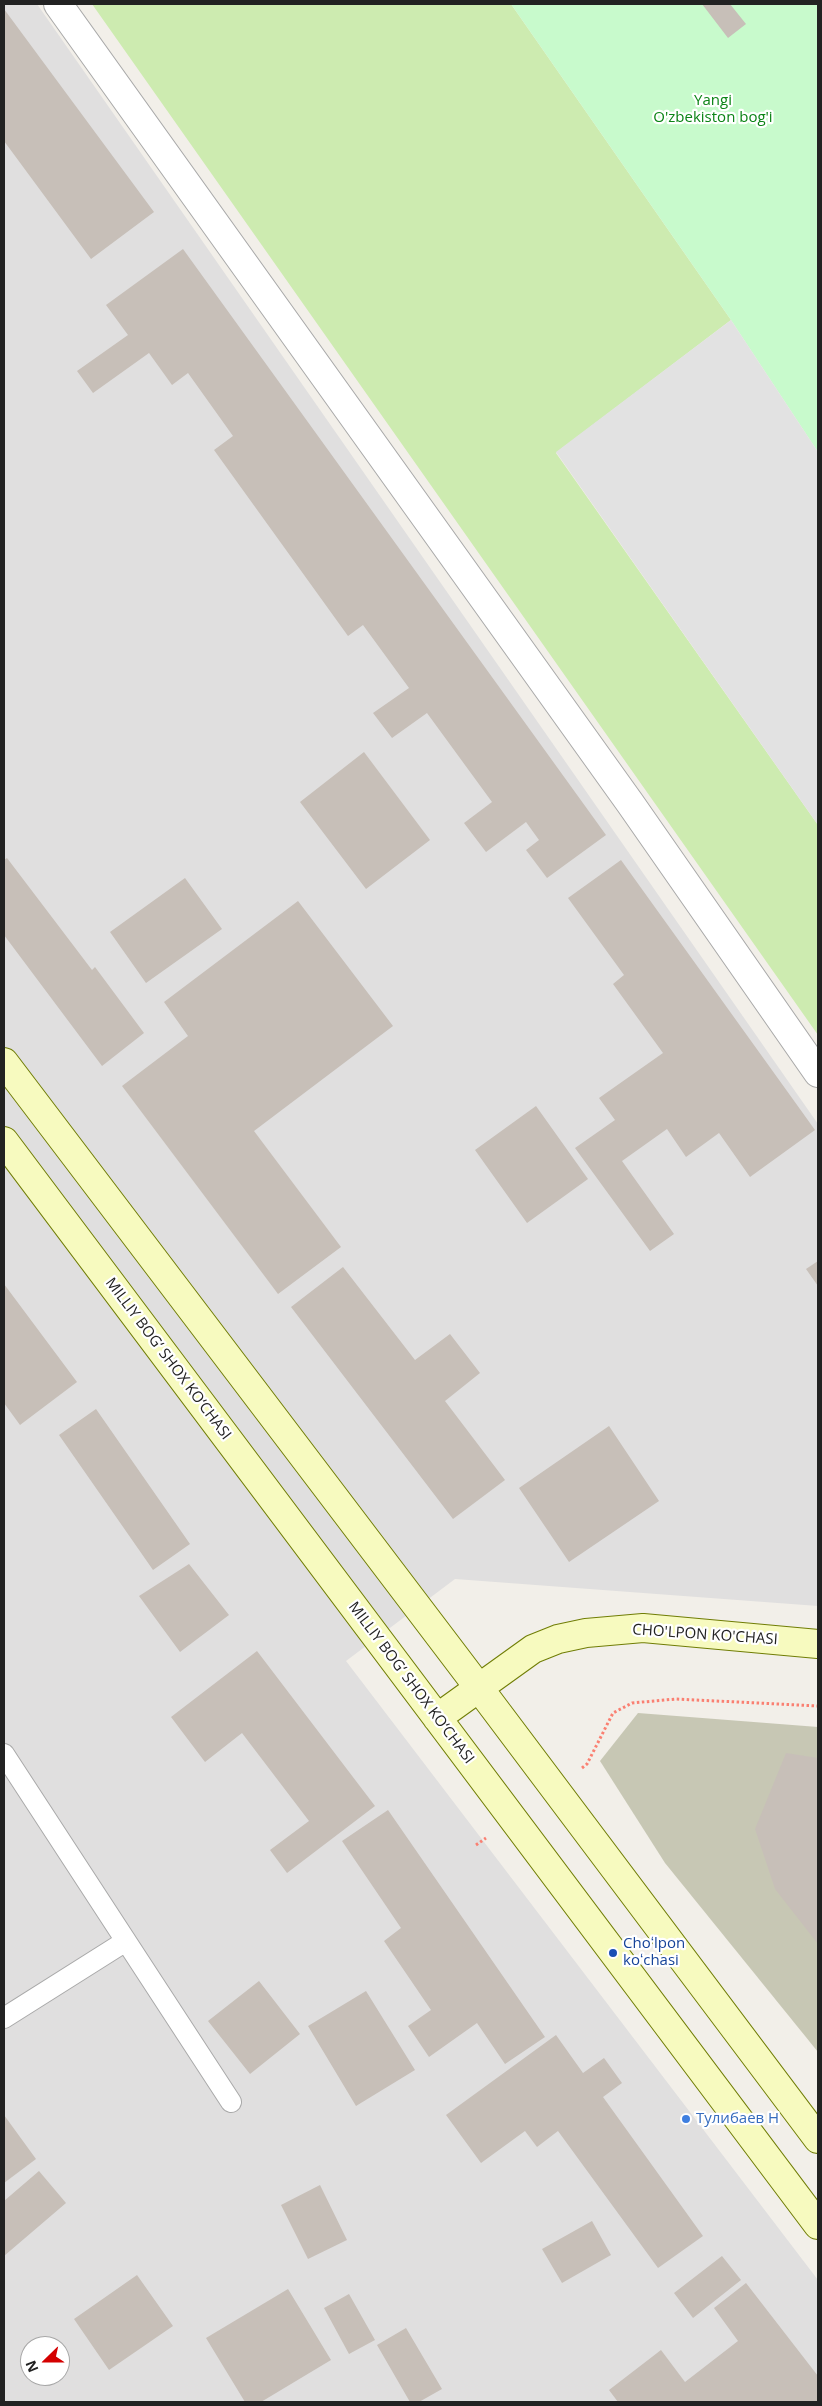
<!DOCTYPE html>
<meta charset="utf-8">
<style>
body{margin:0}
#map{position:relative;width:822px;height:2406px;overflow:hidden;background:#f2efe9;font-family:"Open Sans",sans-serif}
canvas{display:block}
.frame{position:absolute;inset:0;border:5px solid #222;pointer-events:none}
.north{position:absolute;left:20px;top:2336px;width:50px;height:50px;box-sizing:border-box;background:#fff;border:1px solid #a7a7a7;border-radius:50%;rotate:248deg;font-size:14px;font-weight:700;line-height:20px;text-align:center;color:#222}
.north::after{content:'';display:block;margin:auto;width:18px;height:22px;background:#d40000;clip-path:polygon(50% 0,100% 100%,50% 72%,0 100%)}
</style>
<div id="map">
<canvas width="822" height="2406"></canvas>
<div class="frame"></div>
<div class="north">N</div>
</div>
<script>
const g = document.querySelector('canvas').getContext('2d');
g.lineJoin = 'round';
function paint(path, color) {
  g.fillStyle = color;
  g.fill(path, 'evenodd');
}
function shape(rows) {
  const path = new Path2D();
  for (const r of rows) {
    path.moveTo(r[0], r[1]);
    for (let i = 2; i < r.length; i += 2) path.lineTo(r[i], r[i + 1]);
  }
  return path;
}
function stroke(path, color, width, dash) {
  g.strokeStyle = color;
  g.lineWidth = width;
  g.lineCap = dash ? 'butt' : 'round';
  g.setLineDash(dash || []);
  g.stroke(path);
}
function write(font, color, halo, rows, align = 'center') {
  g.font = font + ' "Open Sans",sans-serif';
  g.lineWidth = 4.5;
  g.setLineDash([]);
  g.textBaseline = 'middle';
  g.strokeStyle = halo;
  g.fillStyle = color;
  for (const [text, x, y, turn = 0] of rows) {
    g.save();
    g.translate(x, y);
    g.rotate((+turn || 0) * Math.PI / 180);
    g.textAlign = isNaN(turn) ? turn : align;
    if (halo) g.strokeText(text, 0, 0);
    g.fillText(text, 0, 0);
    g.restore();
  }
}
const residential = shape([
 [4,4,37,4,818,1124,818,1606,455,1579,346,1661,818,2280,818,2402,4,2402],
 [30,2346,60,2346,60,2376,30,2376]
]);
const construction = shape([
 [638,1713,818,1727,818,2052,665,1863,600,1761]
]);
const grass = shape([
 [92,4,511,4,731,320,556,453,818,825,818,1035]
]);
const park = shape([
 [511,4,818,4,818,452,731,320]
]);
const parking = shape([
 [731,320,818,452,818,825,556,452]
]);
const building = shape([
 [702,4,730,4,746,24,728,38],
 [4,9,154,212,91,259,4,141],
 [183,249,606,835,547,878,526,850,539,840,526,822,486,852,464,823,492,802,427,713,392,738,373,713,409,688,363,625,348,636,214,450,233,436,188,373,172,385,149,353,93,393,77,371,128,335,106,305],
 [364,752,430,840,366,889,300,802],
 [7,858,92,970,95,967,144,1033,102,1066,4,935,4,860],
 [621,860,815,1130,750,1177,719,1133,686,1157,667,1129,622,1161,674,1234,650,1251,575,1148,615,1120,599,1098,663,1053,613,984,624,975,568,898],
 [185,878,222,929,146,983,110,932],
 [298,901,393,1026,254,1131,341,1247,278,1294,122,1086,188,1036,164,1002],
 [536,1106,588,1179,527,1223,475,1150],
 [818,1261,818,1286,806,1269],
 [343,1267,415,1360,450,1334,480,1373,445,1401,505,1480,453,1519,291,1307],
 [4,1284,77,1382,20,1425,4,1403],
 [96,1409,190,1544,153,1570,59,1435],
 [609,1426,659,1501,569,1562,519,1488],
 [189,1564,229,1615,180,1652,139,1596],
 [257,1651,375,1806,287,1873,270,1850,309,1821,242,1733,205,1762,171,1717],
 [786,1753,818,1758,818,1944,775,1889,755,1829],
 [388,1810,545,2037,505,2064,477,2023,429,2057,408,2026,431,2010,384,1941,401,1928,342,1841],
 [259,1981,300,2034,250,2074,208,2021],
 [366,1991,415,2070,356,2106,308,2026],
 [556,2035,583,2073,604,2058,622,2083,603,2097,703,2236,658,2268,558,2131,537,2147,525,2131,481,2163,446,2115],
 [4,2115,36,2159,4,2183],
 [39,2171,66,2203,4,2256,4,2201],
 [320,2185,347,2240,308,2259,281,2205],
 [592,2221,611,2255,562,2283,542,2249],
 [722,2256,741,2280,693,2318,674,2293],
 [137,2275,173,2326,109,2370,74,2319],
 [746,2283,818,2376,818,2402,618,2402,609,2390,661,2350,685,2382,738,2341,714,2308],
 [288,2289,331,2360,261,2402,245,2402,206,2338],
 [349,2294,375,2340,349,2354,324,2308],
 [406,2328,442,2389,419,2402,410,2402,377,2345]
]);
const path = shape([
 [582,1768,587,1764,613,1713,632,1703,676,1699,818,1706],
 [476,1845,486,1838]
]);
const service = shape([
 [4,1754,231,2102],
 [4,2018,126,1941]
]);
const minor = shape([
 [58,4,630,803,818,1073]
]);
const secondary = shape([
 [4,1062,479,1688,818,2139],
 [4,1141,818,2225],
 [437,1718,533,1649,558,1639,586,1633,643,1628,818,1644]
]);
const markers = [
 [613,1953,5,"#1a4fb4"],
 [686,2119,5,"#3f7fe0"]
];
const parkNames = [
 ["Yangi",713,101],
 ["O'zbekiston bog'i",713,118]
];
const streetNames = [
 ["MILLIY BOG‘ SHOX KO‘CHASI",168,1359,53],
 ["CHO'LPON KO'CHASI",705,1635,4],
 ["MILLIY BOG‘ SHOX KO‘CHASI",411,1683,53]
];
const transitNames = [
 ["Choʻlpon",623,1944],
 ["koʻchasi",623,1961]
];
const shopNames = [
 ["Тулибаев Н",696,2119]
];
paint(residential, '#e0dfdf');
paint(construction, '#c7c7b4');
paint(grass, '#cdebb0');
paint(park, '#c8facc');
paint(parking, '#e2e2e2');
paint(building, '#c7bfb8');
stroke(service, '#a9a9a9', 22);
stroke(minor, '#a9a9a9', 30);
stroke(secondary, '#707d05', 30);
stroke(path, '#fa8072', 3, [2.5, 2.5]);
stroke(service, '#fff', 20);
stroke(minor, '#fff', 28);
stroke(secondary, '#f7fabf', 28);
for (const [x, y, r, color] of markers) {
  const dot = new Path2D();
  dot.arc(x, y, r, 0, 2 * Math.PI);
  g.fillStyle = color;
  g.fill(dot);
  stroke(dot, '#fff', 2);
}
write('15px', '#0c8416', '#fff', parkNames);
write('15px', '#222', '#fff', streetNames);
write('15px', '#164399', '#fff', transitNames, 'left');
write('15px', '#366cbe', '#fff', shopNames, 'left');
</script>
